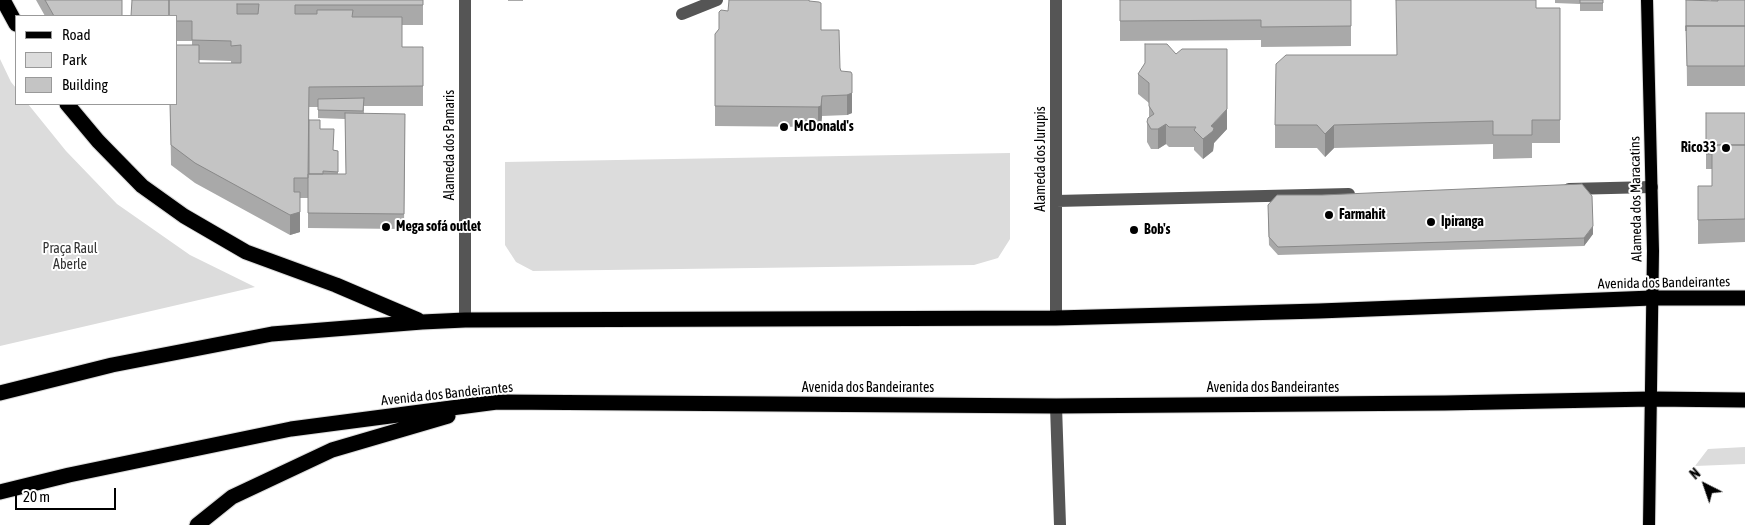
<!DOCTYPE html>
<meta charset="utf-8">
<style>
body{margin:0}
#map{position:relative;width:1745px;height:525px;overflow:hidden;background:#fff;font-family:"Asap Condensed",sans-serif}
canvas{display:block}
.legend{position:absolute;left:15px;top:15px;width:162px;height:90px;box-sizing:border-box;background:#fff;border:1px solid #999;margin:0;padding:6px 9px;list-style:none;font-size:15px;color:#000}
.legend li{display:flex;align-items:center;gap:10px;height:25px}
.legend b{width:25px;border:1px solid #999}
.north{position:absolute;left:1680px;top:460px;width:50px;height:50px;-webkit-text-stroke:4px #fff;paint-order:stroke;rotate:319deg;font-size:14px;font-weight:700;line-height:20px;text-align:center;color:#000}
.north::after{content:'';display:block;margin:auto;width:18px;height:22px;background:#000;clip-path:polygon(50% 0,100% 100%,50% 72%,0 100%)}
.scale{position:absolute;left:15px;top:488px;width:101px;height:22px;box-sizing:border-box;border:2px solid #000;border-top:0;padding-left:6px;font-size:15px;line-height:18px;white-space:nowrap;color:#000;-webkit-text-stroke:4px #fff;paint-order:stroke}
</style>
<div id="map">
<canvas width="1745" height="525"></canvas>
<ul class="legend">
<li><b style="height:6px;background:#000"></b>Road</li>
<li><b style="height:14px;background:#dcdcdc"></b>Park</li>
<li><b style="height:14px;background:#c4c4c4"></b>Building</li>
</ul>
<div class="north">N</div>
<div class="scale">20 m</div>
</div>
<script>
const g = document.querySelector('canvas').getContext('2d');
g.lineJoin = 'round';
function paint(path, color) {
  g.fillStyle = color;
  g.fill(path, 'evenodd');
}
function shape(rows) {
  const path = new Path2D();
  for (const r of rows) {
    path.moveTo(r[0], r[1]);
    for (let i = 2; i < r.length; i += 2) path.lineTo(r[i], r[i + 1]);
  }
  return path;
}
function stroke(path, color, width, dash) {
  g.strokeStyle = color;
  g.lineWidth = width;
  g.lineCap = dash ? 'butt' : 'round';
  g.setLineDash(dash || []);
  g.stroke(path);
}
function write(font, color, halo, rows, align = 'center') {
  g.font = font + ' "Asap Condensed",sans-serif';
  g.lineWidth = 4;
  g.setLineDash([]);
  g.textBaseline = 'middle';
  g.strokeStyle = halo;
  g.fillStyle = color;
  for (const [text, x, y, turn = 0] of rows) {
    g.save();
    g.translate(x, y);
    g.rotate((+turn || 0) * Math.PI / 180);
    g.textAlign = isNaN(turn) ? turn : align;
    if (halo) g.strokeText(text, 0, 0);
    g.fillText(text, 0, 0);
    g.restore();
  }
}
const green = shape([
 [0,59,11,82,16,88,16,104,28,104,66,151,117,204,190,255,255,287,0,346],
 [1010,153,1010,239,998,258,974,265,533,271,516,262,505,245,505,162],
 [1745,447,1745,464,1695,466,1708,449]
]);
const minor = shape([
 [465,0,465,320],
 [1056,0,1056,318],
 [682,14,717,0],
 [1569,189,1652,187],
 [1056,201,1349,194],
 [1056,406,1060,525]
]);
const major = shape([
 [1647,0,1653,251,1649,525]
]);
const highway = shape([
 [3,0,16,24],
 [67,104,98,141,142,186,184,216,246,252,336,285,418,320],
 [0,393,112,365,272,334,422,322,465,320,1056,318,1319,311,1652,298,1745,298],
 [0,492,69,475,291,429,497,402,1056,406,1445,403,1651,399,1745,400],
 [197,525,232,497,332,450,448,416]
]);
const wall = shape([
 [36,0,122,0,122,16,45,16],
 [169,0,423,0,423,25,402,25,402,47,423,47,423,106,364,106,364,114,405,114,404,229,308,228,308,198,300,198,300,232,290,235,195,183,171,165,170,104,192,45,192,41,176,41,176,16],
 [199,60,231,61,231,63,199,63],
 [309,107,318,107,318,118,345,119,346,174,338,174,338,151,333,150,320,129,309,120],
 [508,0,523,0,523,1,508,1],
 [1120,0,1351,0,1351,46,1261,47,1261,40,1120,41],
 [1555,0,1603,0,1603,11,1580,11,1580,4,1555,3],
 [1686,0,1711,1,1711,0,1745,0,1745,86,1687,86],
 [809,1,821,30,852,94,852,113,847,115,822,116,821,126,818,127,715,126,715,34,719,29,728,11],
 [1536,8,1560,8,1560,143,1532,143,1532,158,1493,159,1493,144,1334,148,1325,157,1317,148,1275,148,1275,125,1397,55],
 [1138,74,1227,129,1214,143,1213,151,1203,159,1194,150,1194,147,1169,147,1166,144,1158,149,1151,149,1147,142,1147,122,1149,117,1149,103,1138,94],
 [1706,113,1745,113,1745,242,1698,244,1698,186,1712,186,1712,169,1706,169],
 [1268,213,1593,234,1584,246,1278,255,1269,245]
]);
const shadedWall = shape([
 [852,74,852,113,847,115,847,95],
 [822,96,822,116,821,126,818,127,818,107],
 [1227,109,1227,129,1214,143,1213,151,1203,159,1203,139,1211,126],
 [1166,124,1166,144,1158,149,1158,129],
 [1334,125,1334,148,1325,157,1325,134],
 [300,192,300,232,290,235,290,215],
 [1593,226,1593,234,1584,246,1584,238]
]);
const building = shape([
 [45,0,122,0,122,16,54,16,45,0],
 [132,0,169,0,169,16,131,16,132,0],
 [169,0,423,0,423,5,295,5,295,14,317,14,317,10,353,10,352,17,402,17,402,47,423,47,423,86,309,87,308,178,294,178,294,192,300,192,300,212,290,215,195,163,171,145,170,104,176,104,176,45,199,45,199,63,241,63,241,45,231,46,231,41,192,40,192,21,176,21,176,16,169,16,169,0],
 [237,4,259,4,258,14,237,14,237,4],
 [729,0,809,0,809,1,819,2,821,3,821,30,839,30,840,68,841,71,851,72,852,74,852,93,847,95,822,96,821,106,818,107,715,106,715,34,719,29,719,12,721,10,728,11,729,0],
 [1120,0,1351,0,1351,26,1261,27,1261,20,1120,21,1120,0],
 [1396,0,1536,0,1536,8,1560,8,1560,120,1532,120,1532,135,1493,135,1493,121,1334,125,1325,134,1317,125,1275,125,1276,64,1286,55,1397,55,1396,0],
 [1580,0,1603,0,1603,3,1580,3,1580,0],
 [1686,0,1718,1,1718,0,1745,0,1745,26,1686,26,1686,31,1686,0],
 [1686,26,1745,26,1745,66,1687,66,1686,26],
 [1145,44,1167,44,1176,54,1182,49,1227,49,1227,109,1211,126,1214,128,1213,131,1203,139,1194,130,1196,127,1169,127,1166,124,1158,129,1151,129,1147,122,1148,118,1154,114,1149,106,1149,83,1138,74,1145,63,1145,44],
 [364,98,363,111,318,110,318,99,364,98],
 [345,113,405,114,404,214,308,213,308,174,346,174,345,113],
 [1706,113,1745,113,1745,145,1712,145,1712,154,1706,154,1706,113],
 [309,120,320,120,320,129,334,129,333,150,338,151,338,172,323,171,323,174,309,174,309,120],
 [1712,145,1745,145,1745,219,1698,220,1698,186,1712,186,1712,145],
 [1582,184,1592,196,1593,226,1584,238,1278,247,1269,237,1268,205,1277,195,1322,195,1582,184]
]);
const markers = [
 [784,127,5,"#000"],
 [1726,148,5,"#000"],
 [1329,215,5,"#000"],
 [1431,222,5,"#000"],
 [386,227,5,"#000"],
 [1134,230,5,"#000"]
];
const poiNames = [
 ["McDonald's",794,127],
 ["Rico33",1716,148,"right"],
 ["Farmahit",1339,215],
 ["Ipiranga",1441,222],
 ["Mega sofá outlet",396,227],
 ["Bob's",1144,230]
];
const streetNames = [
 ["Alameda dos Pamaris",450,145,-90],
 ["Alameda dos Jurupis",1041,159,-90],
 ["Alameda dos Maracatins",1636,199,-91],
 ["Avenida dos Bandeirantes",1664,283,-1],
 ["Avenida dos Bandeirantes",868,388],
 ["Avenida dos Bandeirantes",1273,388],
 ["Avenida dos Bandeirantes",447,394,-6]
];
const parkNames = [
 ["Praça Raul",70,249],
 ["Aberle",70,265]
];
paint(green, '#dcdcdc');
stroke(major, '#dbdbdb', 14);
stroke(highway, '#dbdbdb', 17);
stroke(minor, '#555', 12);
stroke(major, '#000', 12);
stroke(highway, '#000', 15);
paint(wall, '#a9a9a9');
paint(shadedWall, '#898989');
paint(building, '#c4c4c4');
stroke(building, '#898989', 1);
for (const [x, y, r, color] of markers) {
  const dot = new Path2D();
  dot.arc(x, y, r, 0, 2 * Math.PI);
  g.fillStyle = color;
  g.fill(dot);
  stroke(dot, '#fff', 2);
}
write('bold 14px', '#000', '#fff', poiNames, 'left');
write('14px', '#000', '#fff', streetNames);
write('14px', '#333', '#fff', parkNames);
</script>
